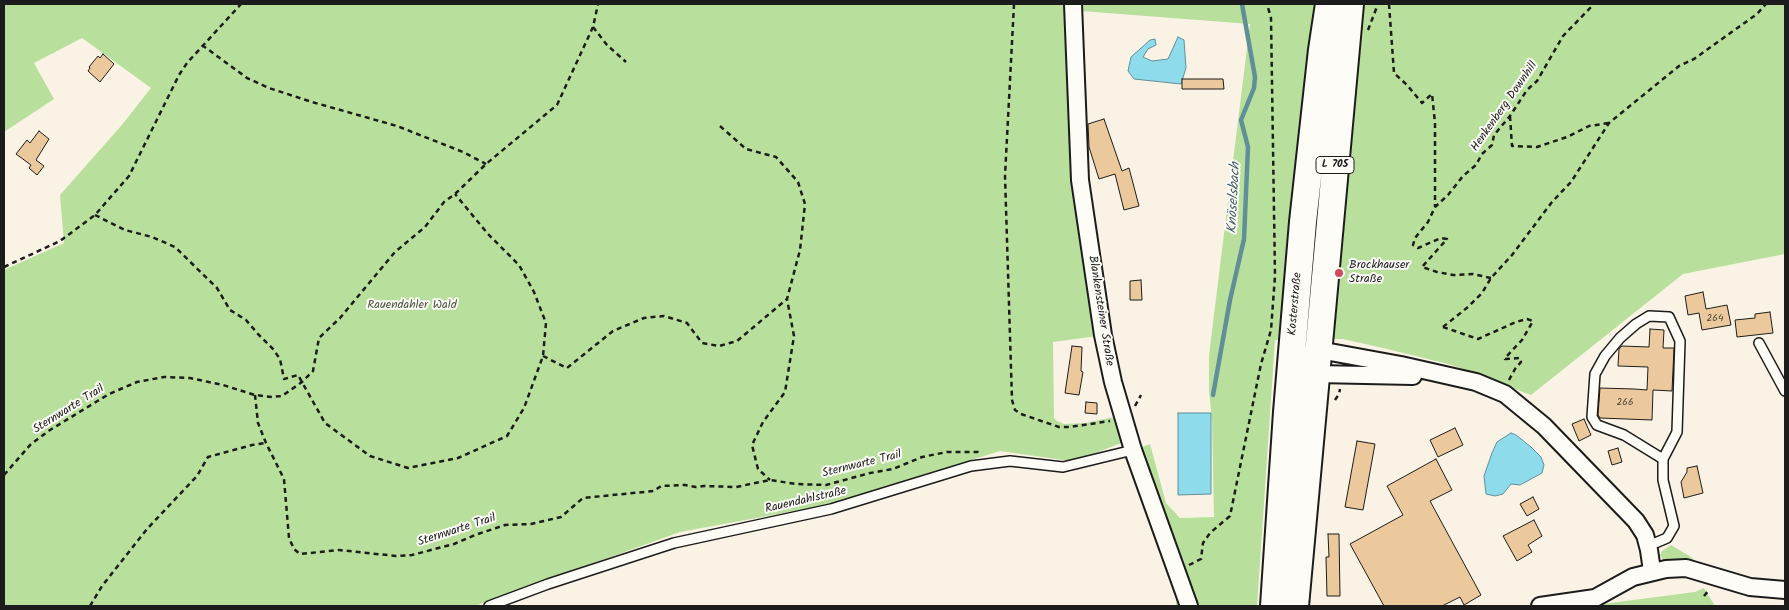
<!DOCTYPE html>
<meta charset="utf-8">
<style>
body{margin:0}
#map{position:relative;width:1789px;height:610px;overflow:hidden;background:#faf2e5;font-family:Kalam,sans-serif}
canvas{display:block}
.frame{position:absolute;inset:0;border:5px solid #1c1c1c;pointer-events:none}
</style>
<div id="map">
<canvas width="1789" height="610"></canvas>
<div class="frame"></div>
</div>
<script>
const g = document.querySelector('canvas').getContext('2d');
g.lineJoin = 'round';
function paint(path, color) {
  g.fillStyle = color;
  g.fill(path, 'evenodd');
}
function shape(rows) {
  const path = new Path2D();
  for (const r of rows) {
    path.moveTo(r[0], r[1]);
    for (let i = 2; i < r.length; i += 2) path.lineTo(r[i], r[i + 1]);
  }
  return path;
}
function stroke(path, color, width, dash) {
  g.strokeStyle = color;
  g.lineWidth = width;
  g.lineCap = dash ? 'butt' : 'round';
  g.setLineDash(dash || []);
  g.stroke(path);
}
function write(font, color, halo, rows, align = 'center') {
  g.font = font + ' Kalam,sans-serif';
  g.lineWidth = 4;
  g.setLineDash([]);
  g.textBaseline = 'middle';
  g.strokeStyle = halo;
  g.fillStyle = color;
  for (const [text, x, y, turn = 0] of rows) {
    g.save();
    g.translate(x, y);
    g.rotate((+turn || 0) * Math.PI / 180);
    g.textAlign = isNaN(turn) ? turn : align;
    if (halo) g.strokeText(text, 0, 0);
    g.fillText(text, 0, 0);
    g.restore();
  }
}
const green = shape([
 [4,4,1069,4,1097,336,1053,342,1054,418,1057,421,1064,424,1085,423,1114,417,1124,442,1077,460,1063,460,1000,451,827,505,680,532,475,606,4,606,4,270,64,243,60,195,121,126,151,88,82,38,34,63,54,99,4,132],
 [1078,4,1785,4,1785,254,1683,274,1531,395,1452,365,1383,348,1343,339,1275,340,1257,606,1176,606,1176,580,1180,552,1139,448,1150,444,1166,503,1180,518,1214,517,1212,420,1209,391,1209,355,1250,24,1081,11],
 [1671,545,1691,557,1695,561,1663,560,1660,555,1662,551],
 [1704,588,1715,606,1587,606,1695,592]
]);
const water = shape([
 [1178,37,1184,40,1186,68,1181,84,1134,79,1128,71,1131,57,1150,40,1155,39,1156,45,1148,49,1143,57,1152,61,1168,59,1178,37],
 [1178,413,1211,413,1211,494,1178,495,1178,413],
 [1511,433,1516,435,1531,447,1541,457,1544,465,1542,473,1520,485,1511,484,1503,494,1495,496,1486,494,1484,476,1492,453,1497,442,1511,433]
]);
const stream = shape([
 [1213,395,1230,300,1244,239,1248,147,1241,120,1254,88,1255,77,1242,4]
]);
const building = shape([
 [103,54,114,64,100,82,88,71,90,68,89,67,98,56,100,58,103,54],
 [1182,79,1223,79,1224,89,1182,89,1182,79],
 [1104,119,1122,171,1129,168,1139,206,1124,210,1115,174,1099,179,1089,147,1088,124,1104,119],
 [39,131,49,139,36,160,44,166,37,175,29,168,31,165,16,154,27,140,30,143,39,131],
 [1141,280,1142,300,1130,300,1130,281,1141,280],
 [1703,292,1706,309,1727,305,1731,325,1702,330,1699,313,1688,315,1685,296,1703,292],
 [1770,312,1773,333,1737,337,1735,320,1755,318,1755,314,1770,312],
 [1650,329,1664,330,1663,348,1674,348,1672,391,1653,390,1652,420,1600,418,1598,415,1600,388,1634,389,1647,390,1648,367,1618,366,1619,349,1622,346,1649,347,1650,329],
 [1072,346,1082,347,1081,371,1083,372,1079,395,1065,393,1072,346],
 [1086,402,1097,403,1097,414,1085,413,1086,402],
 [1584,419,1591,435,1579,441,1572,424,1584,419],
 [1455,428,1463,445,1438,457,1430,440,1455,428],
 [1357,441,1375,444,1363,510,1345,507,1357,441],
 [1618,448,1622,462,1612,465,1608,451,1618,448],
 [1436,459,1452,490,1430,501,1481,595,1464,605,1460,597,1442,606,1384,606,1350,544,1403,515,1387,486,1436,459],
 [1697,466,1703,493,1684,498,1681,482,1687,472,1687,468,1697,466],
 [1533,497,1539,509,1527,516,1520,504,1533,497],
 [1534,520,1542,536,1528,545,1532,552,1517,561,1503,536,1534,520],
 [1328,534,1339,534,1340,596,1327,596,1326,557,1329,557,1328,534]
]);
const path = shape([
 [1014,4,1005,176,1012,400,1015,410,1021,414,1059,427,1070,427,1110,421],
 [1389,4,1394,73,1407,85,1422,103,1432,94,1435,123,1435,207],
 [593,27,607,45,626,62],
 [1368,30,1378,4],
 [202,45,247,78,269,88,312,102,397,126,463,152,486,164],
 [1510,116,1512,146,1537,147,1567,137,1589,126,1609,123],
 [720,126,746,149,776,157,798,182,805,204,800,250,787,299,794,336,785,392,763,422,752,445,758,469,770,480],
 [95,215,125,230,152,237,175,247,217,288,230,310,246,320,258,334,273,349,280,359,284,379,298,375,325,423,370,456,408,468,458,458,507,436,524,408,543,356,546,323,534,292,519,265,488,234,455,194],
 [4,267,60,241,95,215,129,176,179,75,187,63,241,4],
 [1491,278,1473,274,1453,275,1437,272,1422,267,1447,239,1441,238,1418,248,1413,245,1415,238,1428,222,1435,207,1448,195,1463,176,1476,165,1482,154,1492,145,1494,135,1510,116,1527,90,1537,81,1563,36,1594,4],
 [1443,327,1468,307,1482,293,1491,278,1512,255,1552,202,1571,182,1609,123,1679,66,1694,59,1757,14,1766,4],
 [1443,327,1478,339,1516,322,1527,319,1533,321,1522,340,1505,358,1505,359,1520,358,1521,362,1515,369,1509,380],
 [543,356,567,368,613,331,644,318,664,316,687,323,702,343,719,346,737,341,787,299],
 [255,395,258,423,266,443,284,479,289,538,294,549,300,554,339,550,396,556,412,555,454,544,475,535,505,525,531,524,561,517,583,498,654,491,661,486,685,485,696,487,704,486,736,487,770,480,796,484,826,485,870,473,893,469,922,457,947,452,978,452,982,453],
 [1335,400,1339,394,1340,389],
 [1135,406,1141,395],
 [4,475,31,444,50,430,109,394,137,382,164,377,190,378,223,385,255,395,272,397,282,396,302,382,313,371,319,338,340,318,395,252,425,227,444,202,455,194,486,164,557,105,593,27,598,4],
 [1189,565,1201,559,1203,543,1210,533,1230,516,1261,364,1271,330,1275,276,1271,18,1267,4],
 [1704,596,1709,590],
 [90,606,102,586,147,529,197,476,208,457,252,445,266,443]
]);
const lane = shape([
 [1759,343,1785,391],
 [1648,546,1667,538,1674,526,1663,480,1663,459,1624,435,1597,425,1592,417,1595,374,1605,356,1620,338,1636,324,1649,316,1669,317,1680,341,1677,432,1663,459],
 [489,606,548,584,674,543,831,509,971,466,1010,461,1063,467,1133,450]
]);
const street = shape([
 [1073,4,1080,180,1103,335,1113,382,1133,450,1189,606],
 [1311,353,1319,350,1401,365,1476,382,1505,394,1544,426,1636,521,1645,535,1649,550,1652,571],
 [1309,369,1317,374,1413,376],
 [1540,606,1595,598,1633,577,1666,569,1686,568,1750,587,1785,590]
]);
const primary = shape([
 [1274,606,1287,412,1303,222,1322,50,1329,4],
 [1295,606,1350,4]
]);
const markers = [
 [1339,273,5,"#d1495b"]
];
const numberNames = [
 ["264",1715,319],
 ["266",1625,403]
];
const shields = [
 [1335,165,38]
];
const shieldNames = [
 ["L 705",1335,165]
];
const streetNames = [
 ["Henkenberg Downhill",1505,107,-55],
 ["Kosterstraße",1296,304,-85],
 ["Blankensteiner Straße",1100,311,81],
 ["Sternwarte Trail",69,410,-32],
 ["Sternwarte Trail",862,465,-14],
 ["Rauendahlstraße",806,501,-13],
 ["Sternwarte Trail",457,531,-18]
];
const poiNames = [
 ["Brockhauser",1349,266],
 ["Straße",1349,280]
];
const parkNames = [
 ["Rauendahler Wald",412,306]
];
const waterNames = [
 ["Knöselsbach",1235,198,-87]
];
paint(green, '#b8e09c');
paint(water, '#8ddbeb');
stroke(water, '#608f98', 1);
stroke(stream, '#608f98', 4.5);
paint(building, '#ecc99d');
stroke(building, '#1c1c1c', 1);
stroke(lane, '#1c1c1c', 12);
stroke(street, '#1c1c1c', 20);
stroke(primary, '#1c1c1c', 30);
stroke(path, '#1c1c1c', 2.5, [5, 4]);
stroke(lane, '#fdfcf7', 9);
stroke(street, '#fdfcf7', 16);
stroke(primary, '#fdfcf7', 26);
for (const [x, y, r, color] of markers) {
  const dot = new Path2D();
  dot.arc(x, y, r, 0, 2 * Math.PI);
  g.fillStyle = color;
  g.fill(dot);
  stroke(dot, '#fdfcf7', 2);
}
write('10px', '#50473c', null, numberNames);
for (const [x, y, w] of shields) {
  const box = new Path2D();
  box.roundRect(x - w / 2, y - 8.5, w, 17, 4);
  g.fillStyle = '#fdfcf7';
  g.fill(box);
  stroke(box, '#1c1c1c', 1);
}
write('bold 11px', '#1c1c1c', null, shieldNames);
write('12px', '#1c1c1c', '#fdfcf7', streetNames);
write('12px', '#1c1c1c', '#fdfcf7', poiNames, 'left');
write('12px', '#4b5742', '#fdfcf7', parkNames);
write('italic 14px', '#445f64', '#fdfcf7', waterNames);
</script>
